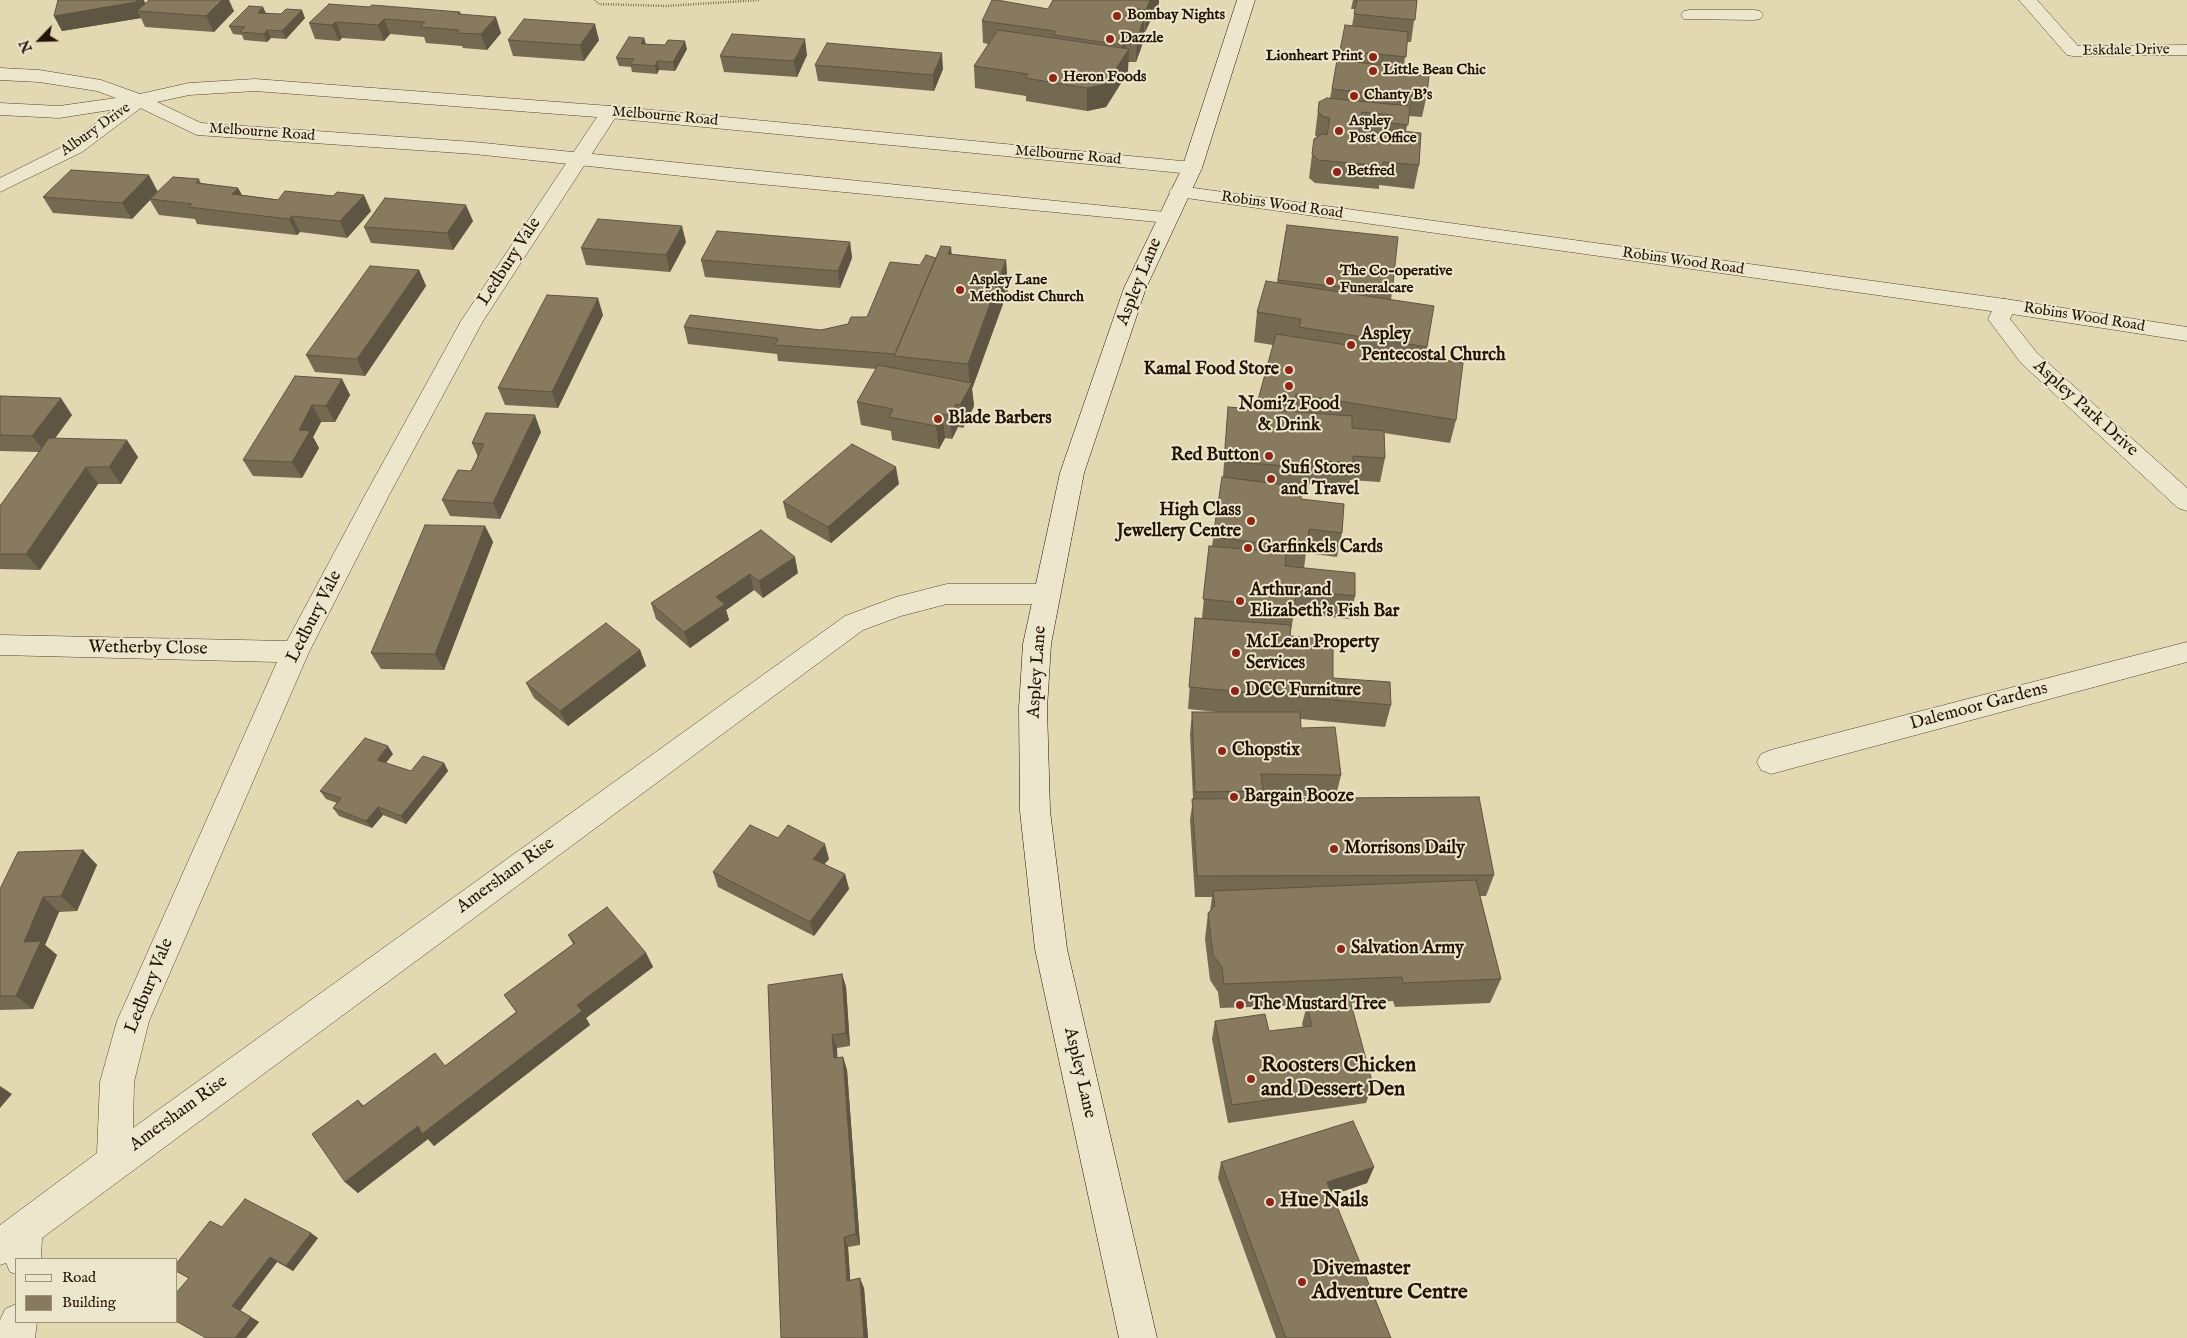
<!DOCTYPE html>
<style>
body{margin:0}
#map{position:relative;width:2187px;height:1338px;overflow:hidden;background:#e2d8b2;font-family:"IM FELL English",serif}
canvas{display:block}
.legend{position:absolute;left:15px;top:1258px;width:162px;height:65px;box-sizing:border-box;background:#ece6cd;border:1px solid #9c927c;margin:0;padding:6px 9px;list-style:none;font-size:15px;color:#251403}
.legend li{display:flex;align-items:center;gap:10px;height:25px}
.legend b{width:25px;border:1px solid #9c927c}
.north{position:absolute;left:15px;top:15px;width:50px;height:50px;-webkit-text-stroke:4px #ece6cd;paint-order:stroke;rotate:246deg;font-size:14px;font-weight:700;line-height:20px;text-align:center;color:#251403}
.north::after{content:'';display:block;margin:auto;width:18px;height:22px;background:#251403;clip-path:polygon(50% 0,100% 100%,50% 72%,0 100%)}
</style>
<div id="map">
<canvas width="2187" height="1338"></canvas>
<ul class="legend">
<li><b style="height:6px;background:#ece6cd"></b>Road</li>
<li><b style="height:14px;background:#877a5e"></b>Building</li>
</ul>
<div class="north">N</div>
</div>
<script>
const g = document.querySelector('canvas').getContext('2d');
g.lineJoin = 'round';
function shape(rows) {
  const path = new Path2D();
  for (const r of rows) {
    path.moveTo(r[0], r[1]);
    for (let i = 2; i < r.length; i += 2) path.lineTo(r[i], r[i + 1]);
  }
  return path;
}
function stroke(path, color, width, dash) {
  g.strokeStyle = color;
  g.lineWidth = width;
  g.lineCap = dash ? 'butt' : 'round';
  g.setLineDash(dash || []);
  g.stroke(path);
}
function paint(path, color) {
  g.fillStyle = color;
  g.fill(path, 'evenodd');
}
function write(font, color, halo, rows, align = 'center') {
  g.font = font + ' "IM FELL English",serif';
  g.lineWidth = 4;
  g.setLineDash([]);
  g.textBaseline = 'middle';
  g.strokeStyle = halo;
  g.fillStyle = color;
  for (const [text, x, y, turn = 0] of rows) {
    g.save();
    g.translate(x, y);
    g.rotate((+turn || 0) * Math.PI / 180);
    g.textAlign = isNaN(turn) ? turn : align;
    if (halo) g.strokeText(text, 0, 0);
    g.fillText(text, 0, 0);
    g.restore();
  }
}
const path = shape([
 [595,0,599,4,666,6,760,0]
]);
const minor = shape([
 [2019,0,2037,0,2078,46,2187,45,2187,55,2073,56,2067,55,2019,0],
 [1690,10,1754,10,1760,11,1763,15,1760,19,1754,20,1684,19,1681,15,1684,11,1690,10],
 [139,94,146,96,148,100,146,104,82,152,0,192,0,178,68,144,132,96,139,94],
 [610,106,617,108,619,112,483,321,388,497,309,652,149,1021,134,1082,133,1128,845,616,896,597,947,584,1047,584,1056,587,1060,594,1056,601,1047,604,947,604,901,616,863,630,42,1238,41,1259,16,1259,16,1274,10,1272,6,1263,0,1265,0,1225,97,1153,100,1082,117,1021,277,662,0,655,0,635,287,641,364,497,461,321,603,108,610,106],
 [2005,299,2013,301,2016,306,2010,319,2037,353,2187,488,2187,511,2178,508,2021,363,1988,319,1997,301,2005,299],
 [2187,642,2187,662,1771,774,1761,770,1757,762,1761,754,1771,750,2187,642],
 [16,1304,16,1322,37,1322,35,1338,0,1338,0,1320,5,1309,16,1304]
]);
const tertiary = shape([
 [0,68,39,70,101,80,140,94,189,83,255,79,610,106,1192,162,1199,164,1202,168,1199,172,1192,174,610,118,255,91,189,95,157,102,201,123,474,142,1175,213,1178,217,1175,221,1168,223,739,182,474,154,197,135,136,106,59,118,0,115,0,103,59,106,116,98,97,91,39,82,0,80,0,68],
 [1179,186,2005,299,2187,327,2187,341,2005,313,1172,196,1169,192,1172,188,1179,186]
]);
const secondary = shape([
 [1237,0,1255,0,1202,168,1146,288,1084,473,1051,644,1047,708,1050,811,1067,949,1157,1338,1119,1338,1035,949,1020,811,1019,708,1023,644,1060,473,1124,288,1182,168,1237,0]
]);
const wall = shape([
 [1353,0,1417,0,1411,42,1407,42,1403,73,1427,94,1422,117,1409,116,1406,131,1419,165,1414,189,1379,185,1379,189,1315,183,1309,178,1314,139,1317,137,1315,135,1319,102,1330,98,1340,50,1352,26,1355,9,1351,9],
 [1359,135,1381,137,1381,139,1358,137],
 [1159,3,1145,32,1144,32,1144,40,1136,62,1128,62,1128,72,1106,107,1087,111,1026,101,1026,96,975,88,974,66,988,44,983,43,982,21,1048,9],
 [146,4,234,11,214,32,145,27,141,18,62,31,54,16],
 [263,7,266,13,305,18,286,39,271,38,267,42,244,40,242,35,233,34,229,26],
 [369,7,460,12,461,14,501,33,487,50,463,48,462,46,426,43,424,37,390,34,384,41,342,38,339,41,315,39,309,23],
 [644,38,646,44,687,49,675,71,659,70,657,74,632,72,631,67,619,66,616,58],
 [508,40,599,40,584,61,513,56],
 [807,55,797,77,724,72,720,56],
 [815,65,943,69,934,91,818,81],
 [199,179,201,183,238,188,242,195,371,211,347,238,300,232,297,235,197,224,195,219,159,215,150,200,132,219,53,213,43,197,158,191],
 [473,221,453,250,371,243,364,227],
 [1287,225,1392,293,1391,299,1427,347,1425,357,1456,420,1450,443,1384,433,1385,458,1380,482,1350,480,1349,487,1309,484,1308,492,1302,491,1301,499,1342,533,1337,557,1306,553,1304,568,1355,596,1350,619,1294,613,1290,636,1333,678,1391,705,1385,727,1301,719,1301,728,1341,775,1336,796,1262,796,1262,798,1494,875,1486,896,1480,896,1501,979,1490,1003,1395,1007,1393,1001,1350,1003,1373,1085,1366,1103,1228,1123,1212,1039,1215,1021,1269,1031,1303,1027,1302,1024,1307,1005,1309,1005,1220,1008,1218,992,1210,980,1205,939,1208,913,1210,911,1212,897,1195,897,1190,820,1193,799,1190,734,1192,712,1217,712,1188,709,1195,618,1202,618,1209,546,1212,546,1223,477,1228,407,1257,409,1258,400,1273,345,1254,342,1257,312,1277,282],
 [686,242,670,272,586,265,581,248],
 [850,242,852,258,840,288,705,277,701,260],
 [952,254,1006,260,1008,290,972,389,974,406,963,428,958,427,952,439,945,438,939,449,892,440,891,431,861,425,857,402,876,369,778,361,777,354,688,344,684,327,821,330,848,324,867,317,920,265,936,258],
 [419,270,426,286,365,376,315,372,306,355],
 [603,315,558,408,505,405,498,388],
 [342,379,350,395,335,422,321,422,313,437,319,448,302,478,253,476,243,460],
 [0,396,72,415,55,438,138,457,121,484,98,484,40,570,0,569,0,506,39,452,0,451],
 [541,432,500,519,450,516,442,500,471,471,478,457,472,443],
 [899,484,831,543,787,518,783,502],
 [485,526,493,542,444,670,381,669,371,653],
 [761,530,798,573,763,598,754,590,726,610,729,620,690,648,656,619,651,603],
 [640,650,646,666,568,726,534,698,526,683],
 [393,754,386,763,411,771,444,763,448,771,406,824,383,815,372,828,339,816,333,808,337,803,326,799,320,791],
 [778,838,829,859,824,864,845,874,849,889,814,936,718,887,713,872],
 [83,850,97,865,77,911,59,912,45,945,57,955,33,1009,0,1010,0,889],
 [568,935,646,953,653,967,586,1018,590,1025,434,1146,428,1139,358,1193,345,1182,358,1100,364,1106,445,1066,516,1012,504,995,573,944],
 [842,974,846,987,850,1046,837,1048,837,1057,843,1057,847,1070,860,1245,848,1247,850,1280,864,1288,868,1338,781,1338],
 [1221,1162,1374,1167,1367,1183,1332,1195,1391,1338,1276,1338,1218,1178],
 [222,1227,318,1238,293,1271,277,1262,240,1311,259,1322,246,1338,206,1338,188,1278,176,1271]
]);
const shadedWall = shape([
 [136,0,144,0,146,5,137,11,141,18,62,31,54,16],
 [222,0,229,0,234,11,214,32,206,16],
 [1150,0,1159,0,1159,3,1145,32,1146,10],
 [263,7,266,15,258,13],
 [1131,8,1130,30,1126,16],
 [302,10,305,18,286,39,282,31],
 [496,17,501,33,487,50,481,34],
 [1144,18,1144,40,1136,62,1137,40],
 [384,19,390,34,384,41,378,25],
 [336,22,342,38,339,41,332,25],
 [595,24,599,40,584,61,580,45],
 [267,30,271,38,267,42,264,34],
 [644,38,646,46,641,44],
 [805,39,807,55,797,77,794,61],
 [1126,39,1126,54,1129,49,1128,72,1106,107,1087,111,1087,88,1122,60,1122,45],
 [685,41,687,49,675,71,673,62],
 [942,53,943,69,934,91,933,75],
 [657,61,659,70,657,74,655,66],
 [149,175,158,192,150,199,150,200,132,219,122,203],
 [238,188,247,204,232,194],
 [364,195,371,211,347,238,340,221],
 [466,205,473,221,453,250,447,233],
 [292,216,300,232,297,235,289,219],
 [682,226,686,242,670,272,666,255],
 [850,242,852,258,840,288,838,271],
 [951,247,954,277,948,254],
 [1006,260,1008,290,972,389,974,406,963,428,960,405,970,386,968,364],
 [419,270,426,286,365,376,357,359],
 [598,298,603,315,558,408,552,392],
 [342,379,350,395,335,422,326,406],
 [61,398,72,415,45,452,32,436],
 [956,404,958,427,952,439,950,416],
 [312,405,321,422,313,437,319,448,302,478,292,462,299,430],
 [942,414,945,438,939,449,936,426],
 [535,415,541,432,500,519,493,503],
 [127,440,138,457,121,484,109,467],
 [86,467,98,484,40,570,26,554],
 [896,467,899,484,831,543,828,527],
 [485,526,493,542,444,670,435,654],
 [795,557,798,573,763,598,759,581],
 [750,574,754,590,726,610,729,620,690,648,684,632,716,597],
 [640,650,646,666,568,726,560,711],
 [388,746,393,754,382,767,377,760],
 [444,763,448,771,406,824,401,816],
 [378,807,383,815,372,828,366,821],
 [825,844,829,859,817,873,813,859],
 [83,850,97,865,77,911,61,896],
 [845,874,849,889,814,936,810,922],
 [43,897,59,912,45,945,57,955,33,1009,16,996,24,942],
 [646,953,653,967,586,1018,590,1025,434,1146,428,1139,358,1193,345,1182],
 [842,974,846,987,850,1046,846,1033],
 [832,1035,837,1048,838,1071,834,1058],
 [843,1057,847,1070,860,1245,856,1234],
 [0,1086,12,1094,0,1108],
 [1374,1167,1367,1183,1321,1199,1327,1182],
 [311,1233,318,1238,293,1271,286,1266],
 [844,1237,848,1247,851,1291,847,1281],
 [270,1257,277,1262,240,1311,232,1306],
 [860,1278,864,1288,868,1338,864,1338],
 [251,1317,259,1322,246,1338,235,1338]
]);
const building = shape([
 [58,0,136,0,136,2,54,16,58,0],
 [149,0,222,0,206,16,137,11,149,0],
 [992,0,997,0,1048,9,1053,0,1150,0,1146,10,1131,8,1126,16,1144,18,1137,40,1126,39,1122,45,1054,35,1055,31,982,21,992,0],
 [1357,0,1417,0,1415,20,1354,14,1357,0],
 [329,4,369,7,372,5,460,12,458,14,496,17,481,34,457,33,459,30,420,27,425,22,384,19,378,25,336,22,332,25,309,23,329,4],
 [249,6,263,7,258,13,281,14,286,9,302,10,282,31,267,30,264,34,240,32,245,27,229,26,249,6],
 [524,19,595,24,580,45,508,40,524,19],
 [1345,25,1408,32,1406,57,1340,50,1345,25],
 [998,30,1129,49,1106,84,1087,88,1025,78,1028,74,974,66,998,30],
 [732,34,805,39,794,61,720,56,732,34],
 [629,37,644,38,641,44,665,45,668,40,685,41,673,62,657,61,655,66,630,64,634,59,616,58,629,37],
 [827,43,942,53,933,75,815,65,827,43],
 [1337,60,1399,67,1398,73,1429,76,1427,94,1396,91,1395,96,1332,89,1337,60],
 [1327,98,1410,106,1408,125,1391,123,1392,115,1362,112,1358,137,1381,139,1382,129,1421,133,1419,165,1383,162,1383,166,1318,160,1312,154,1314,139,1322,134,1327,135,1330,118,1324,117,1318,112,1319,102,1327,98],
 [71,170,149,175,122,203,43,197,71,170],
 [173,177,199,179,196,183,238,188,232,194,278,200,285,191,333,196,337,192,364,195,340,221,292,216,289,219,188,207,192,204,150,199,173,177],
 [385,198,466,205,447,233,364,227,385,198],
 [598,219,682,226,666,255,581,248,598,219],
 [1287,225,1398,237,1392,293,1278,280,1287,225],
 [717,231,850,242,838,271,701,260,717,231],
 [941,246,951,247,948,254,1006,260,968,364,894,356,941,246],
 [926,255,936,258,895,354,775,345,778,338,684,327,690,315,821,330,848,324,851,317,867,317,890,262,920,265,926,255],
 [370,266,419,270,357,359,306,355,370,266],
 [1266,281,1434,306,1427,347,1299,327,1301,319,1257,312,1266,281],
 [547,295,598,298,552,392,498,388,547,295],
 [1276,334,1463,363,1456,420,1296,394,1293,406,1258,400,1276,334],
 [878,365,972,383,960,405,956,404,950,416,942,414,936,426,889,417,893,409,857,402,878,365],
 [295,376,342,379,326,406,312,405,299,430,310,431,292,462,243,460,295,376],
 [0,396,61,398,32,436,0,435,0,396],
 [1228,407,1352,416,1352,428,1384,431,1385,458,1353,456,1353,463,1312,460,1312,468,1224,461,1228,407],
 [486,413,535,415,493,503,442,500,458,470,471,471,484,444,472,443,486,413],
 [49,438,127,440,109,467,86,467,26,554,0,554,0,506,49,438],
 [852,444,896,467,828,527,783,502,852,444],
 [1222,477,1302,487,1301,499,1344,504,1342,533,1309,529,1307,549,1213,537,1222,477],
 [425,525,485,526,435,654,371,653,425,525],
 [761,530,795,557,759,581,750,574,716,597,725,604,684,632,651,603,761,530],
 [1209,546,1286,553,1285,566,1355,573,1355,596,1296,590,1295,608,1203,599,1209,546],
 [1195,618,1291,625,1290,636,1333,640,1333,678,1390,682,1391,705,1189,687,1195,618],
 [606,623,640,650,560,711,526,683,606,623],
 [1192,712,1300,712,1301,728,1335,727,1341,775,1261,774,1263,791,1195,792,1192,712],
 [365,738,388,746,377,760,411,771,423,756,444,763,401,816,378,807,366,821,333,808,341,798,320,791,365,738],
 [1479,797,1494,875,1197,876,1192,799,1479,797],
 [750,825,778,838,788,825,825,844,813,859,845,874,810,922,713,872,750,825],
 [83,850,61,896,43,897,24,942,41,941,16,996,0,996,0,889,18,852,83,850],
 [1476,880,1501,979,1403,983,1402,977,1224,984,1222,967,1213,955,1208,913,1215,906,1213,891,1476,880],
 [607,907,646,953,577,1005,582,1011,422,1134,418,1126,345,1182,312,1134,358,1100,362,1107,435,1053,445,1066,517,1012,504,995,575,943,568,935,607,907],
 [842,974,846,1033,832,1035,834,1058,843,1057,856,1234,844,1237,847,1281,860,1278,864,1338,781,1338,768,985,842,974],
 [1350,1000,1373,1085,1232,1105,1215,1021,1265,1014,1269,1031,1312,1026,1307,1005,1350,1000],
 [1353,1121,1374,1167,1327,1182,1391,1338,1286,1338,1221,1162,1353,1121],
 [245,1199,311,1233,286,1266,270,1257,232,1306,251,1317,235,1338,206,1338,176,1321,176,1293,189,1278,176,1271,176,1264,210,1221,222,1227,245,1199]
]);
const markers = [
 [1117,16,5,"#8f2418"],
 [1110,39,5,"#8f2418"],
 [1373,57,5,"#8f2418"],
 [1373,71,5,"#8f2418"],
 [1053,78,5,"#8f2418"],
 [1354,96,5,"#8f2418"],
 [1339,131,5,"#8f2418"],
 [1337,172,5,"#8f2418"],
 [1330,281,5,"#8f2418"],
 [960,290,5,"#8f2418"],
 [1351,345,5,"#8f2418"],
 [1289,370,5,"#8f2418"],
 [1289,386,5,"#8f2418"],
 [938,419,5,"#8f2418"],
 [1269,456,5,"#8f2418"],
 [1271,479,5,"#8f2418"],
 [1251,521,5,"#8f2418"],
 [1248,548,5,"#8f2418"],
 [1240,601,5,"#8f2418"],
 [1236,653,5,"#8f2418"],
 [1235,691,5,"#8f2418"],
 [1222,751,5,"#8f2418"],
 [1234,797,5,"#8f2418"],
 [1334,849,5,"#8f2418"],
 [1341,949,5,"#8f2418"],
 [1240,1005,5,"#8f2418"],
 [1251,1079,5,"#8f2418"],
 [1270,1202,5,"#8f2418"],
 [1302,1282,5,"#8f2418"]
];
const farPoinames = [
 ["Bombay Nights",1127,16],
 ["Dazzle",1120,39],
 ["Lionheart Print",1363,57,"right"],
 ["Little Beau Chic",1383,71],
 ["Heron Foods",1063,78],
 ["Chanty B's",1364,96],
 ["Aspley",1349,122],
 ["Post Office",1349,139],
 ["Betfred",1347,172],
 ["The Co-operative",1340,272],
 ["Funeralcare",1340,289],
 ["Aspley Lane",970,281],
 ["Methodist Church",970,298]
];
const farStreetnames = [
 ["Eskdale Drive",2126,51,-1],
 ["Melbourne Road",665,117,5],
 ["Albury Drive",96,130,-35],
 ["Melbourne Road",262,133,4],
 ["Melbourne Road",1068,156,5],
 ["Robins Wood Road",1282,206,8],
 ["Robins Wood Road",1683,262,8],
 ["Robins Wood Road",2084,318,9]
];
const streetNames = [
 ["Ledbury Vale",510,262,-57],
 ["Aspley Lane",1140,282,-68],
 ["Aspley Park Drive",2085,409,42],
 ["Ledbury Vale",315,617,-63],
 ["Wetherby Close",148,649,1],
 ["Aspley Lane",1038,672,-86],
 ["Dalemoor Gardens",1979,707,-15],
 ["Amersham Rise",506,876,-36],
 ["Ledbury Vale",150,986,-68],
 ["Aspley Lane",1079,1073,77],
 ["Amersham Rise",179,1114,-36]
];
const poiNames = [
 ["Aspley",1361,335],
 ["Pentecostal Church",1361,356],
 ["Kamal Food Store",1279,370,"right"],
 ["Nomi'z Food",1289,405,"center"],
 ["& Drink",1289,426,"center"],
 ["Blade Barbers",948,419],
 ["Red Button",1259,456,"right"],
 ["Sufi Stores",1281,469],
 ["and Travel",1281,490],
 ["High Class",1241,511,"right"],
 ["Jewellery Centre",1241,532,"right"],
 ["Garfinkels Cards",1258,548],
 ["Arthur and",1250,591],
 ["Elizabeth's Fish Bar",1250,612],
 ["McLean Property",1246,643],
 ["Services",1246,664],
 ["DCC Furniture",1245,691],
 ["Chopstix",1232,751],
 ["Bargain Booze",1244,797],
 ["Morrisons Daily",1344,849],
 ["Salvation Army",1351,949],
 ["The Mustard Tree",1250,1005]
];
const nearPoinames = [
 ["Roosters Chicken",1261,1067],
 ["and Dessert Den",1261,1091],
 ["Hue Nails",1280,1202],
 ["Divemaster",1312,1270],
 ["Adventure Centre",1312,1294]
];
stroke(minor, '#54452f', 1);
stroke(tertiary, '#54452f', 1);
stroke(secondary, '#251403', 1);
stroke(path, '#251403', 2.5, [0.5, 2]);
paint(minor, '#ece6cd');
paint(tertiary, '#ece6cd');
paint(secondary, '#ece6cd');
paint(wall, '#746951');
paint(shadedWall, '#5e5542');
paint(building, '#877a5e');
stroke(building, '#5e5542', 1);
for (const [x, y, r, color] of markers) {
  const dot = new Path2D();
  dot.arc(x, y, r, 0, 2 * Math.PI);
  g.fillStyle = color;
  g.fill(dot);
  stroke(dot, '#ece6cd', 2);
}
write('bold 15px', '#251403', '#ece6cd', farPoinames, 'left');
write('15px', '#251403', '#ece6cd', farStreetnames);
write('18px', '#251403', '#ece6cd', streetNames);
write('bold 18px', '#251403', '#ece6cd', poiNames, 'left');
write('bold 21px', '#251403', '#ece6cd', nearPoinames, 'left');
</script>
